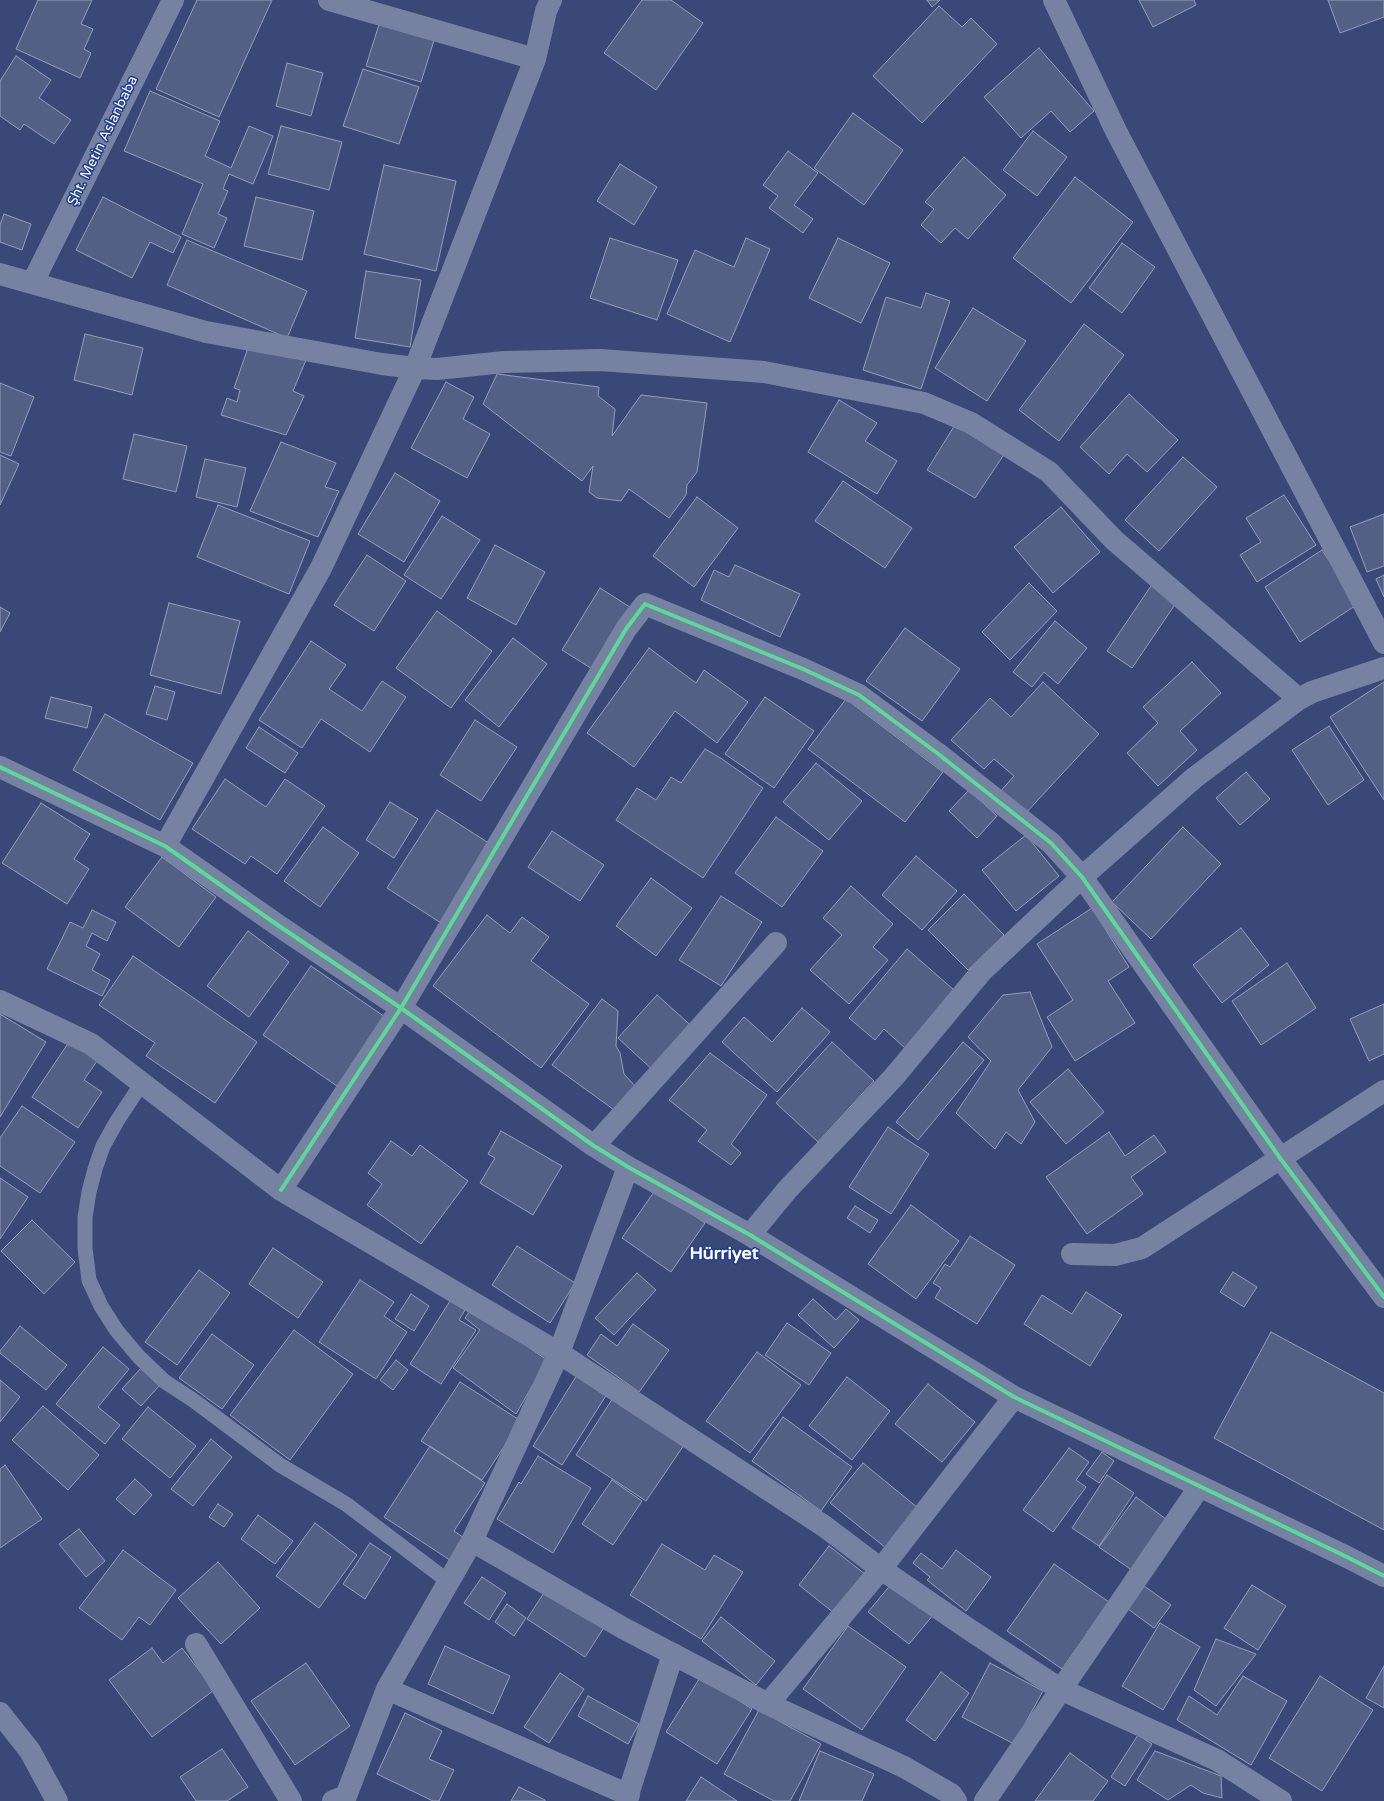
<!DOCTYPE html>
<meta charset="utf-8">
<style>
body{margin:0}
canvas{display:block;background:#394876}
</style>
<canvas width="1384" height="1801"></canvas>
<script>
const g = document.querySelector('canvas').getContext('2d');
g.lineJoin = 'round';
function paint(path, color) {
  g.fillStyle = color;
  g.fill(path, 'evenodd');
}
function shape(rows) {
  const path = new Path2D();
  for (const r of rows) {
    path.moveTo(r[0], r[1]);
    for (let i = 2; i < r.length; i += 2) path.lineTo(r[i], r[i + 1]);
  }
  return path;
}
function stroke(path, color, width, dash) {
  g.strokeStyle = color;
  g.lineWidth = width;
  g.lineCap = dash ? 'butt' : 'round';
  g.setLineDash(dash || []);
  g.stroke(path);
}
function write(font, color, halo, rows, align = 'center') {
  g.font = font + ' "Varela Round",sans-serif';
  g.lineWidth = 3;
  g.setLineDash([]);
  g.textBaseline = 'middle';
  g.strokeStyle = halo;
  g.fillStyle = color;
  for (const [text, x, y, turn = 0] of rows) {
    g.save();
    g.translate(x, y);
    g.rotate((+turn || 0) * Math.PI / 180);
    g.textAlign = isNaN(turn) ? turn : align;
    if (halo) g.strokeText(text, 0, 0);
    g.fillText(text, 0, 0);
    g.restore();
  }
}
const building = shape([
 [38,0,92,0,81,24,93,29,84,49,91,53,80,78,16,49,38,0],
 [197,0,272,0,219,117,156,89,197,0],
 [642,0,671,0,703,23,656,90,604,53,642,0],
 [927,0,940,0,932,7,927,0],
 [1139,0,1194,0,1196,5,1153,27,1139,0],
 [1328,0,1384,0,1384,17,1340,33,1328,0],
 [939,6,962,27,971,18,997,44,922,123,873,76,939,6],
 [381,18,436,34,421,82,366,66,381,18],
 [1039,48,1094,111,1070,132,1051,111,1021,138,984,97,1039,48],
 [16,56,51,80,39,98,71,120,54,144,24,124,20,130,0,116,0,81,16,56],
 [287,63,323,73,311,116,276,106,287,63],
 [363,69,419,87,399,144,343,126,363,69],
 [150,91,220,121,205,156,231,168,249,126,273,136,253,184,229,174,223,189,228,191,218,214,227,218,214,248,182,234,203,184,124,151,150,91],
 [853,113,903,150,864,205,814,168,853,113],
 [281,126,342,142,329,190,268,174,281,126],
 [1033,131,1067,157,1037,196,1003,170,1033,131],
 [788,151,818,173,794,205,813,219,803,233,769,208,778,196,763,185,788,151],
 [964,157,1006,195,968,239,955,228,941,243,921,225,934,209,925,202,964,157],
 [620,164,657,187,634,225,597,201,620,164],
 [384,165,456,181,436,271,364,254,384,165],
 [1075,177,1133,222,1071,303,1013,258,1075,177],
 [103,197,181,237,173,253,150,242,132,278,76,250,103,197],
 [256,197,314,211,302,260,244,246,256,197],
 [4,214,31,224,22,250,0,242,0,225,4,214],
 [610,238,678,260,657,320,590,298,610,238],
 [746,238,770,249,730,342,667,314,695,250,734,267,746,238],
 [838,238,890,263,861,323,809,298,838,238],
 [187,240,307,291,287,338,167,285,187,240],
 [1122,243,1155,267,1122,313,1089,288,1122,243],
 [366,271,421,280,410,347,355,338,366,271],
 [926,293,950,301,921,389,863,370,886,297,921,308,926,293],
 [973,308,1026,341,987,401,935,368,973,308],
 [1084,324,1124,355,1059,441,1019,410,1084,324],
 [85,334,143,348,132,395,74,380,85,334],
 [249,345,306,360,293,391,304,396,286,435,221,415,227,398,237,402,240,390,234,388,249,345],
 [497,374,599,387,598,396,615,409,612,436,641,395,707,403,697,472,687,485,686,495,669,518,629,489,621,501,597,498,589,492,593,466,582,481,483,404,497,374],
 [446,382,474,397,463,419,490,434,467,478,411,448,446,382],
 [0,383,34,397,11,456,0,452,0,383],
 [1129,394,1178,440,1147,472,1127,454,1109,474,1080,447,1129,394],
 [839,400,877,423,865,441,897,461,877,494,808,452,839,400],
 [958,420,1007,450,975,498,927,470,958,420],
 [134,434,187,446,176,492,123,479,134,434],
 [281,442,336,463,325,487,339,491,318,537,250,511,281,442],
 [0,455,19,464,0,505,0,455],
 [1183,457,1217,487,1159,551,1125,520,1183,457],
 [205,459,246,468,237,507,196,497,205,459],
 [395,473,440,501,404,562,358,534,395,473],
 [843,481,912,528,885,568,815,521,843,481],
 [1284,495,1316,545,1257,582,1240,555,1261,542,1246,518,1284,495],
 [697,497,738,528,694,587,653,556,697,497],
 [218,505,310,541,289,594,197,557,218,505],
 [1061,507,1100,552,1053,593,1014,547,1061,507],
 [1384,514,1384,566,1367,572,1350,527,1384,514],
 [442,516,480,540,441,599,404,575,442,516],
 [495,545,545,572,516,625,467,598,495,545],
 [1322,550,1358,604,1300,642,1265,587,1322,550],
 [367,555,406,581,374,631,334,605,367,555],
 [735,565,800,594,780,637,701,600,714,570,729,577,735,565],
 [1384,575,1384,597,1376,579,1384,575],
 [1029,583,1057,611,1010,660,982,632,1029,583],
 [1153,583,1178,600,1132,668,1107,651,1153,583],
 [600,588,636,611,597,672,562,650,600,588],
 [169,603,240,621,221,694,150,675,169,603],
 [0,607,10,613,0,632,0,607],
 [437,611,492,651,451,708,396,668,437,611],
 [1055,621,1087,648,1058,684,1044,672,1032,687,1013,672,1055,621],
 [905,628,960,669,922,721,866,681,905,628],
 [513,638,547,664,499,727,465,700,513,638],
 [311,641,346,665,329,689,362,711,382,681,406,697,370,752,321,719,302,748,259,720,311,641],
 [649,648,696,683,704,670,748,702,717,743,675,711,634,767,587,733,649,648],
 [1192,662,1221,693,1180,731,1197,750,1158,786,1127,753,1158,723,1143,707,1192,662],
 [1043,682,1099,734,1024,815,999,793,1014,776,994,759,984,769,951,740,990,698,1011,717,1043,682],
 [1384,682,1384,800,1330,717,1384,682],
 [155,686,175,692,167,720,146,714,155,686],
 [51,697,92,707,87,728,45,718,51,697],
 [765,697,814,731,774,788,725,754,765,697],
 [846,699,943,772,905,822,808,749,846,699],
 [105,714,193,763,160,820,73,770,105,714],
 [475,720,517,747,481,801,440,775,475,720],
 [1329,726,1364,780,1328,805,1292,750,1329,726],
 [259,727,298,753,285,773,246,748,259,727],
 [705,749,722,759,763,788,703,878,616,820,637,788,656,800,671,777,681,783,705,749],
 [816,763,862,801,829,840,783,802,816,763],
 [1246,772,1270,799,1240,825,1216,798,1246,772],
 [225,779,266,807,285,779,325,806,277,874,251,856,245,864,192,829,225,779],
 [969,790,997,816,977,838,949,811,969,790],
 [390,802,418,819,394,858,366,840,390,802],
 [41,803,90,834,74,859,89,869,67,904,2,863,41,803],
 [437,810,495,847,444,925,387,888,437,810],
 [776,817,823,851,782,907,735,873,776,817],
 [323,827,359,853,320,907,284,881,323,827],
 [1183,827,1221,864,1151,939,1112,902,1183,827],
 [552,831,604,865,580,901,528,867,552,831],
 [1026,835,1059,876,1016,911,982,870,1026,835],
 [916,856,957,891,922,930,882,895,916,856],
 [162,857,216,897,179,947,125,907,162,857],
 [651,878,692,908,656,956,616,926,651,878],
 [851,886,893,924,873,947,888,960,849,1004,810,970,842,935,823,918,851,886],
 [964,894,1004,935,968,970,928,930,964,894],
 [721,896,762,922,721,986,679,960,721,896],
 [1092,908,1129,967,1108,981,1135,1023,1075,1061,1047,1017,1073,1000,1037,944,1092,908],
 [92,910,116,922,107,941,92,933,86,946,100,954,92,970,110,980,102,996,47,969,70,922,83,928,92,910],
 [487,915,510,933,522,917,549,937,531,961,589,1004,541,1068,433,986,487,915],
 [1241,928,1269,965,1222,1003,1193,965,1241,928],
 [248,931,289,962,249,1017,207,986,248,931],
 [907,949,954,990,905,1048,884,1029,875,1040,849,1018,907,949],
 [133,956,257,1042,215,1103,146,1056,155,1043,99,1005,133,956],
 [1287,963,1316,1008,1261,1045,1232,1001,1287,963],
 [311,966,385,1017,337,1086,263,1035,311,966],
 [1030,992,1052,1047,1018,1090,1035,1122,1021,1144,1006,1132,995,1149,956,1113,991,1061,968,1037,1003,995,1030,992],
 [657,995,696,1030,656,1073,618,1038,657,995],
 [602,999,618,1011,616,1046,620,1053,624,1074,636,1087,617,1112,552,1065,602,999],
 [1384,1004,1384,1054,1369,1061,1350,1019,1384,1004],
 [802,1008,830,1032,777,1092,722,1042,744,1017,772,1042,802,1008],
 [0,1014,46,1042,0,1117,0,1014],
 [69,1042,97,1061,84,1080,102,1092,78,1128,32,1097,69,1042],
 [832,1042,874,1081,818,1142,776,1103,832,1042],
 [963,1042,984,1060,918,1140,896,1122,963,1042],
 [710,1053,767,1095,731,1144,741,1153,731,1165,698,1141,707,1130,669,1100,710,1053],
 [1068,1069,1104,1112,1066,1144,1030,1102,1068,1069],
 [22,1106,75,1142,40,1193,0,1166,0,1138,22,1106],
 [888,1127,929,1154,891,1214,849,1187,888,1127],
 [501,1131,562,1166,533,1215,480,1183,495,1158,488,1154,501,1131],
 [1109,1132,1125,1156,1154,1135,1166,1152,1131,1177,1143,1194,1087,1234,1046,1177,1109,1132],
 [391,1141,412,1156,420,1145,468,1181,421,1244,367,1205,382,1184,368,1173,391,1141],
 [0,1178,28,1197,0,1239,0,1178],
 [656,1189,705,1223,671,1272,622,1238,656,1189],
 [911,1205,959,1241,916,1299,868,1264,911,1205],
 [855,1206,878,1220,870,1233,847,1218,855,1206],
 [32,1220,75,1262,44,1294,1,1251,32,1220],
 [970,1236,1015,1265,977,1324,935,1298,941,1288,933,1283,945,1264,950,1267,970,1236],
 [517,1246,575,1283,550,1323,492,1285,517,1246],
 [273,1248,323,1282,298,1318,249,1284,273,1248],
 [199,1270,230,1293,177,1365,145,1342,199,1270],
 [1233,1272,1257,1287,1244,1307,1220,1292,1233,1272],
 [637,1273,656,1290,614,1335,595,1318,637,1273],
 [360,1280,394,1302,384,1316,407,1332,376,1379,319,1342,360,1280],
 [1086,1292,1122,1315,1090,1366,1024,1324,1042,1295,1072,1314,1086,1292],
 [411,1294,429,1306,414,1331,395,1319,411,1294],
 [813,1299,836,1320,846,1309,859,1320,834,1348,798,1315,813,1299],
 [450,1301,465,1310,459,1320,476,1330,441,1384,410,1364,450,1301],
 [472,1308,547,1360,516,1414,453,1368,480,1330,465,1318,472,1308],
 [787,1323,831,1353,809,1385,765,1355,787,1323],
 [633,1324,669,1350,639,1392,587,1355,601,1334,617,1346,633,1324],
 [20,1326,67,1365,46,1390,0,1353,0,1351,20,1326],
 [294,1330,353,1374,290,1460,230,1415,294,1330],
 [1271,1332,1384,1393,1384,1530,1214,1438,1271,1332],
 [212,1334,254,1365,222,1409,179,1378,212,1334],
 [103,1347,129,1369,98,1407,120,1425,105,1444,56,1404,103,1347],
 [757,1352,801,1385,750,1453,706,1421,757,1352],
 [396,1360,408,1370,393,1390,380,1380,396,1360],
 [142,1367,160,1385,141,1406,122,1389,142,1367],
 [577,1375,607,1394,562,1465,533,1446,577,1375],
 [847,1377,890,1411,852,1460,809,1426,847,1377],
 [0,1380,20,1397,0,1422,0,1380],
 [460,1382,521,1421,482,1480,421,1441,460,1382],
 [928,1384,975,1422,942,1462,895,1424,928,1384],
 [615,1395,686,1442,646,1501,576,1455,615,1395],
 [43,1406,99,1455,68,1490,12,1440,43,1406],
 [148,1407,196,1446,170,1478,122,1439,148,1407],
 [783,1417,852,1467,821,1511,752,1461,783,1417],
 [211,1439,232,1457,193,1506,171,1489,211,1439],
 [430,1446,485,1483,454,1531,470,1542,456,1564,384,1517,430,1446],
 [1069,1448,1089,1462,1076,1480,1086,1487,1053,1532,1023,1510,1069,1448],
 [1102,1452,1114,1461,1099,1483,1086,1474,1102,1452],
 [538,1456,591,1488,553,1553,497,1519,519,1482,521,1484,538,1456],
 [863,1463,918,1508,886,1548,830,1503,863,1463],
 [5,1465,42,1519,0,1548,0,1469,5,1465],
 [1107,1475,1134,1493,1099,1546,1072,1528,1107,1475],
 [135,1479,152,1495,134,1515,116,1499,135,1479],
 [612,1480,642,1501,613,1545,582,1524,612,1480],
 [1136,1497,1170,1522,1133,1571,1099,1547,1136,1497],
 [218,1504,233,1514,224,1527,209,1517,218,1504],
 [258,1515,293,1541,275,1564,241,1539,258,1515],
 [315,1523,357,1555,319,1608,276,1576,315,1523],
 [79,1529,105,1561,86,1577,59,1544,79,1529],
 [370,1543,391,1557,365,1599,343,1584,370,1543],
 [662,1544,705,1570,714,1555,743,1572,701,1639,630,1595,662,1544],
 [829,1546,865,1574,834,1613,799,1585,829,1546],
 [123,1550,176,1590,150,1625,139,1617,122,1640,79,1608,123,1550],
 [956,1550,991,1577,966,1611,927,1580,930,1577,913,1563,921,1553,942,1569,956,1550],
 [218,1562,260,1608,221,1644,178,1598,218,1562],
 [1054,1564,1109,1602,1062,1669,1007,1631,1054,1564],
 [482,1577,506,1593,489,1620,464,1603,482,1577],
 [893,1582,934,1614,909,1644,868,1612,893,1582],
 [1252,1585,1286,1606,1258,1650,1224,1628,1252,1585],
 [1144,1586,1171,1605,1154,1628,1128,1609,1144,1586],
 [547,1588,605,1626,585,1657,527,1619,547,1588],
 [507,1604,526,1618,514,1636,495,1622,507,1604],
 [721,1617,775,1661,756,1685,702,1641,721,1617],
 [1160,1623,1200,1647,1163,1710,1122,1686,1160,1623],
 [848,1626,906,1667,862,1730,803,1689,848,1626],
 [1216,1639,1256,1654,1216,1706,1194,1690,1216,1639],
 [445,1646,510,1676,493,1714,428,1684,445,1646],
 [152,1648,163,1663,182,1648,214,1690,152,1737,109,1680,152,1648],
 [306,1663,350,1726,295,1765,251,1701,306,1663],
 [990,1663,1043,1691,1014,1744,962,1717,990,1663],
 [1384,1666,1384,1708,1366,1698,1384,1666],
 [941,1672,969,1693,935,1741,906,1720,941,1672],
 [560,1673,584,1689,549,1743,524,1727,560,1673],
 [701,1676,752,1709,717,1764,666,1732,701,1676],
 [1243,1676,1287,1701,1251,1765,1177,1720,1189,1696,1217,1715,1243,1676],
 [1320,1676,1373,1710,1322,1791,1269,1758,1320,1676],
 [588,1696,639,1724,628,1744,578,1716,588,1696],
 [759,1710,821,1744,790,1801,774,1801,724,1774,759,1710],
 [405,1713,442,1731,429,1759,454,1770,439,1801,433,1801,377,1774,405,1713],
 [1138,1735,1152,1744,1125,1786,1111,1777,1138,1735],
 [222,1749,248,1787,227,1801,196,1801,180,1777,222,1749],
 [820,1751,874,1774,862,1801,799,1801,820,1751],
 [1155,1751,1221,1776,1222,1798,1203,1793,1191,1785,1168,1800,1137,1780,1155,1751],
 [1070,1753,1108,1781,1093,1801,1035,1801,1070,1753],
 [701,1777,737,1801,686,1801,701,1777],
 [519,1787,545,1800,545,1801,511,1801,519,1787]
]);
const lane = shape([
 [142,1083,117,1121,103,1146,95,1169,89,1192,85,1217,85,1248,89,1280,101,1306,117,1331,139,1357,164,1381,193,1400,280,1465,346,1504,449,1582]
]);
const street = shape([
 [329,0,535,59],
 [1054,0,1116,131,1384,643],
 [0,274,206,332,382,364,415,368,437,369,504,362,600,360,764,372,924,403,971,423,1049,472,1114,540,1299,699],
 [33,282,173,0],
 [0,767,165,846,279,926,401,1008,594,1146,628,1167,750,1235,1014,1397,1347,1557,1384,1576],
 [165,846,321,568,415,368,535,59,546,11,551,0],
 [0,1001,91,1044,281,1190,559,1353,824,1526,881,1569,970,1630,1060,1689,1217,1760,1281,1801],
 [594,1146,776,943],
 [281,1190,401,1008,626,629,645,604,803,669,859,695,937,753,1051,843,1082,877,1280,1158,1384,1297],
 [750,1235,787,1190,893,1078,982,971,1082,877,1194,778,1299,699,1312,692,1384,668],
 [1072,1254,1115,1255,1142,1248,1384,1091],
 [472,1541,623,1628,768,1704,904,1767,951,1794,956,1801],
 [196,1644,291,1801],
 [387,1689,629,1795],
 [768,1704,881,1569,1014,1397],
 [0,1713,30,1751,57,1801],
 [333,1801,346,1796,387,1689,472,1541,559,1353,628,1167],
 [626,1801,673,1654],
 [985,1801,1200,1486]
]);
const cycleway = shape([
 [0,767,165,846,279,926,401,1008,594,1146,628,1167,750,1235,1014,1397,1347,1557,1384,1576],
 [281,1190,401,1008,626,629,645,604,803,669,859,695,937,753,1051,843,1082,877,1280,1158,1384,1297]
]);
const streetNames = [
 ["Şht. Metin Aslanbaba",103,141,-64]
];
const districtNames = [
 ["Hürriyet",724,1254]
];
paint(building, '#536085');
stroke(building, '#959eb8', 1);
stroke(lane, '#7582a1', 15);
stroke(street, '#7582a1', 22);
stroke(cycleway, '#5adb95', 4);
write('14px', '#fff', '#1f3b90', streetNames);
write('bold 18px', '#fff', '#1f3b90', districtNames);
</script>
